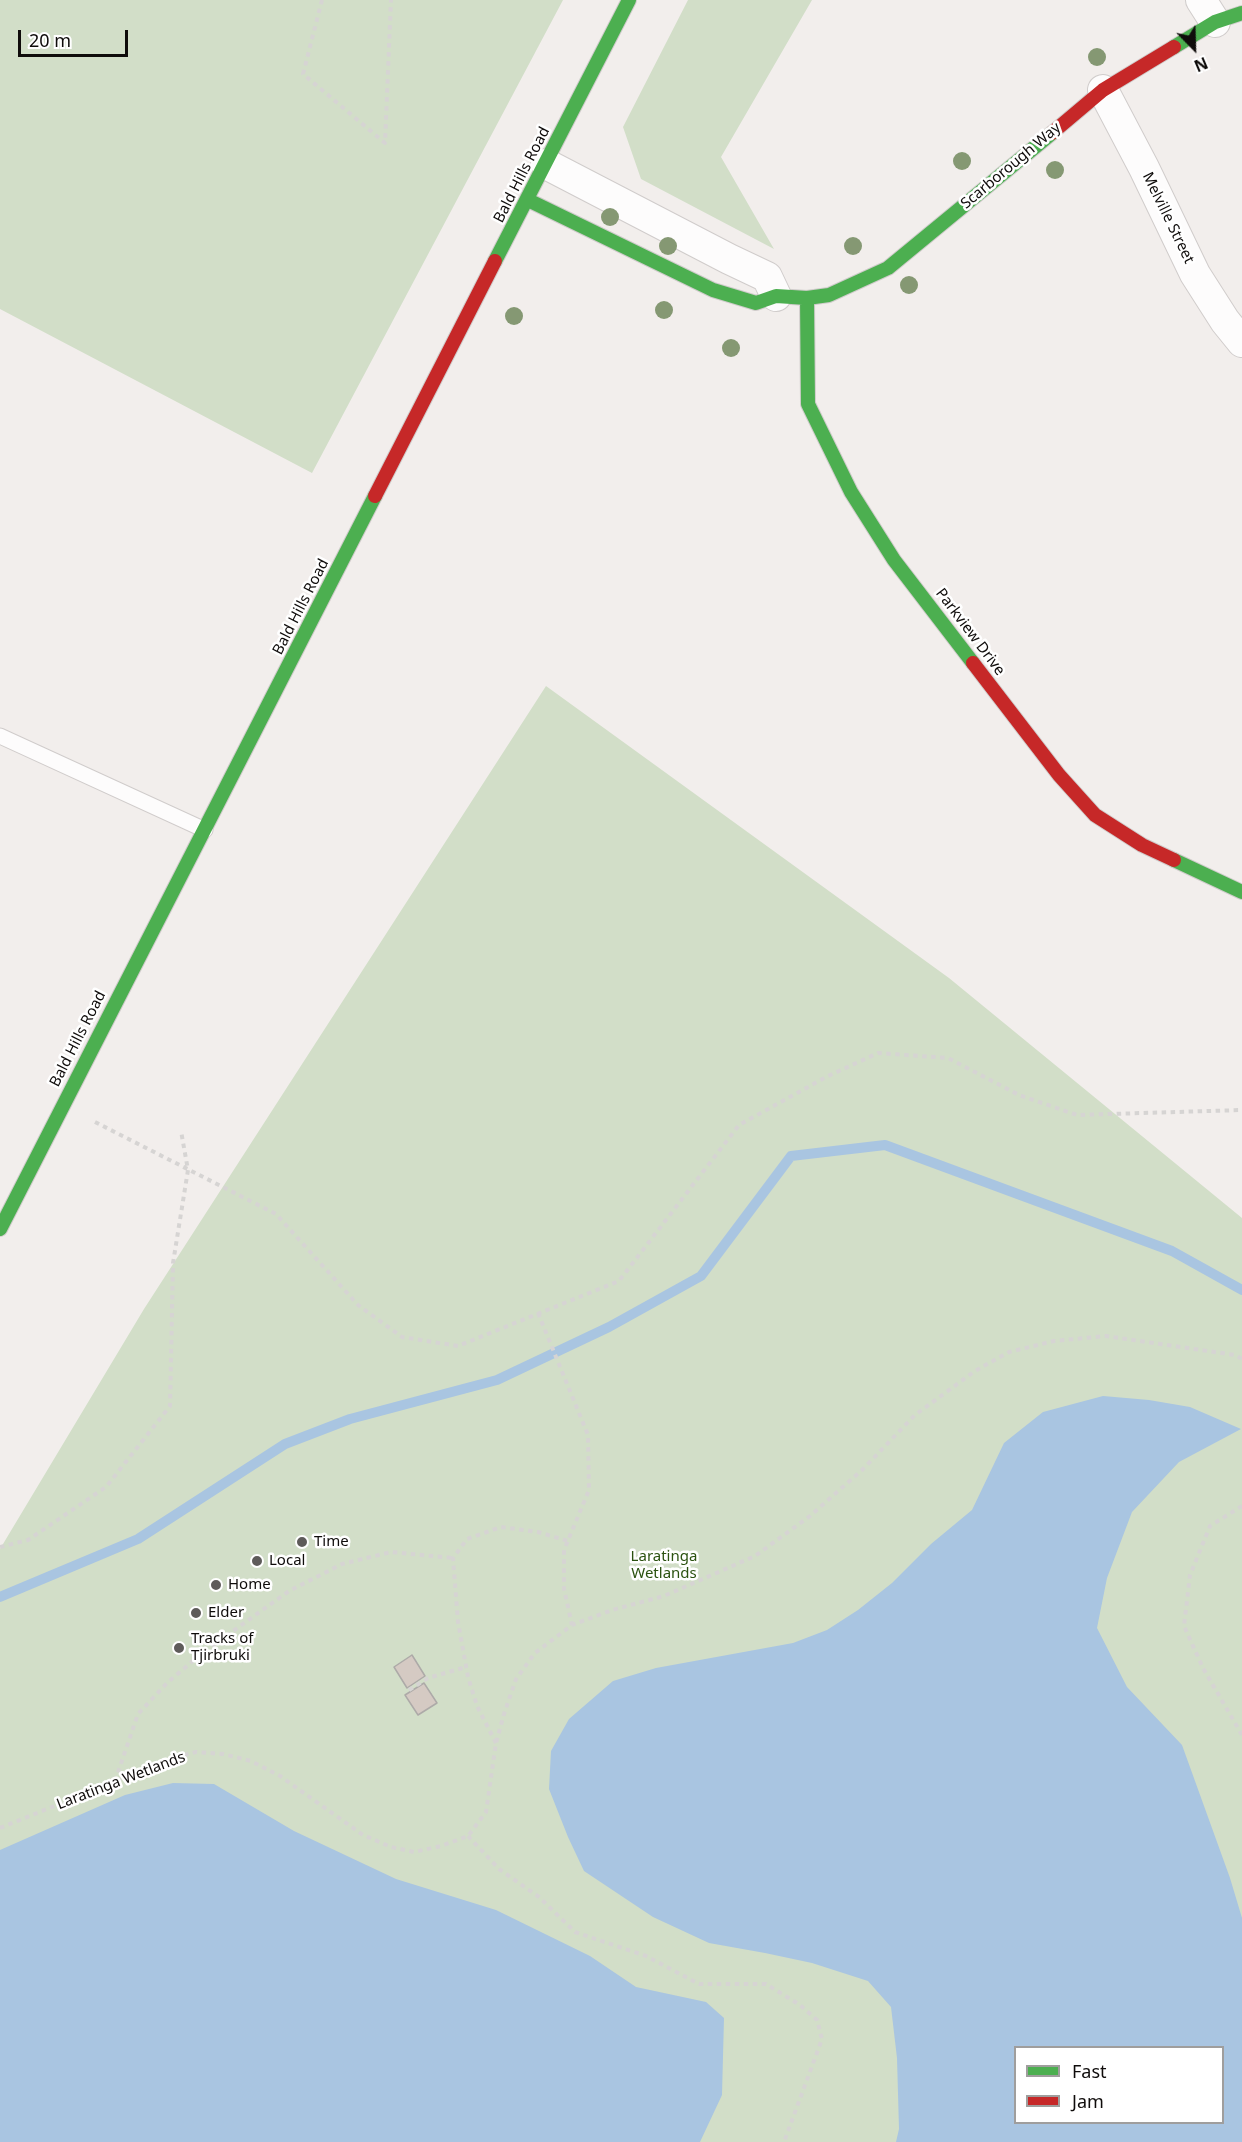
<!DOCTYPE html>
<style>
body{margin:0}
#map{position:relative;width:1242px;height:2142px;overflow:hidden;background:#f2eeec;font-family:"Noto Sans",sans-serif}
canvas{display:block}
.legend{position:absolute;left:1014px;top:2046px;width:210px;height:78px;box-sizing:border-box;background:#fff;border:2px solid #9f9e9d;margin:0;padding:8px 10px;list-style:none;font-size:18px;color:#0f0c0b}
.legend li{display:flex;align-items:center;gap:12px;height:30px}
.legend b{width:30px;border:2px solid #9f9e9d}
.north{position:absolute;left:1164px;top:18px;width:60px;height:60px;-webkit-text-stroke:4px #fff;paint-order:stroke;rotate:157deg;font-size:16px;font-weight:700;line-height:24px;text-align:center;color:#0f0c0b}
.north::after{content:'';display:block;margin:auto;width:21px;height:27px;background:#0f0c0b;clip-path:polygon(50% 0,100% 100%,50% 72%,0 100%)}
.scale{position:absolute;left:18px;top:30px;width:110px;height:27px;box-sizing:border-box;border:3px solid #0f0c0b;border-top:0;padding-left:8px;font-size:18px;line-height:21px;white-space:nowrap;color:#0f0c0b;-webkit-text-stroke:4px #fff;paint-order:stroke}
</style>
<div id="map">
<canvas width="1242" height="2142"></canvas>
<ul class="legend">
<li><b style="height:8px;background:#4caf50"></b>Fast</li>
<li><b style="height:8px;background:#c62828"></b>Jam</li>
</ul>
<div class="north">N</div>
<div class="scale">20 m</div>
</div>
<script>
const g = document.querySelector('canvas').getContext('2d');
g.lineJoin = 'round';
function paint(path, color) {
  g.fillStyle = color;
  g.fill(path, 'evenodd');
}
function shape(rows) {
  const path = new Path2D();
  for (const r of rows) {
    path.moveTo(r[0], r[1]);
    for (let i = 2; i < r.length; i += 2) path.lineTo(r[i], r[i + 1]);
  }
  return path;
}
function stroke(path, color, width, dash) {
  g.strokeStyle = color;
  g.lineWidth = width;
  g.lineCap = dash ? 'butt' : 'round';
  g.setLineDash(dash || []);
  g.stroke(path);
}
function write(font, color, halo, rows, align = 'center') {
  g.font = font + ' "Noto Sans",sans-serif';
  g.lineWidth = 5;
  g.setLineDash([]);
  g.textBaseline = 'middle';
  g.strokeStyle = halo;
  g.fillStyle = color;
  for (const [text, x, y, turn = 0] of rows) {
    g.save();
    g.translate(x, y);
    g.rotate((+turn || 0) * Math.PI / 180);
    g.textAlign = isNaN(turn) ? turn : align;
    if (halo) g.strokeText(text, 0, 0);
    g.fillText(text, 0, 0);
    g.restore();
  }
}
const green = shape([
 [0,0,563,0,312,473,0,309],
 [688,0,812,0,721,157,774,249,641,179,623,127],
 [546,686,949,978,1242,1218,1242,2142,0,2142,0,1549,144,1309],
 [1016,2048,1222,2048,1222,2122,1016,2122]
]);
const water = shape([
 [1103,1396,1149,1400,1190,1407,1241,1429,1179,1462,1132,1512,1107,1578,1097,1628,1127,1687,1182,1745,1230,1878,1242,1918,1242,2142,896,2142,899,2129,897,2058,891,2007,868,1981,812,1963,765,1953,709,1943,653,1917,584,1871,568,1837,549,1789,551,1751,569,1719,613,1681,656,1668,793,1643,827,1630,858,1610,892,1583,931,1544,972,1510,1004,1443,1043,1412],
 [1016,2048,1222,2048,1222,2122,1016,2122],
 [173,1783,214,1784,294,1831,396,1879,496,1910,590,1956,636,1987,706,2002,724,2018,722,2095,700,2142,0,2142,0,1850,125,1795]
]);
const stream = shape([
 [0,1597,138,1539,285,1444,350,1419,497,1380,609,1327,701,1276,791,1156,885,1145,1172,1251,1242,1290]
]);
const building = shape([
 [412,1655,425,1676,407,1688,394,1667,412,1655],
 [424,1683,437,1703,418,1715,405,1695,424,1683]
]);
const path = shape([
 [322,0,303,74,385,143,391,0],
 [95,1122,276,1214,358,1305,402,1337,458,1346,619,1281,739,1125,828,1076,878,1053,948,1058,1019,1095,1077,1115,1242,1110],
 [538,1313,588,1435,589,1490,564,1550,564,1589,572,1625],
 [1242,1506,1210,1526,1190,1575,1184,1626,1203,1668,1242,1735],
 [0,1547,28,1540,106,1487,170,1406,173,1263,188,1170,181,1131],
 [409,1690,428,1678,466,1667],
 [496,1743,477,1706,468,1677,458,1622,453,1558,467,1539,501,1527,538,1532,568,1541],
 [115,1781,138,1714,167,1683,201,1654,289,1591,342,1564,391,1552,453,1558],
 [0,1828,173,1758,196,1752,223,1754,251,1761,280,1776,363,1835,391,1847,414,1852,441,1846,468,1836,486,1812,496,1743,504,1714,516,1679,535,1653,572,1625,612,1610,664,1596,755,1556,810,1516,862,1470,915,1415,975,1371,1009,1352,1054,1341,1106,1336,1235,1355,1242,1359],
 [468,1836,499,1869,539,1897,575,1932,646,1956,699,1984,766,1984,800,2005,817,2020,822,2039,784,2142]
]);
const lane = shape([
 [0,736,205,830]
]);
const street = shape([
 [1201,0,1215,22],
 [1103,90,1144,168,1195,274,1225,321,1242,342],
 [546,164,729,259,767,277,776,296]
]);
const fast = shape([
 [1174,47,1215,22,1242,13],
 [528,200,713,290,756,303,776,296,807,298,829,295,888,268,1052,133],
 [495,261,629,0],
 [807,298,808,404,851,492,894,560,973,663],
 [1174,860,1242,892],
 [0,1229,375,496]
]);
const jam = shape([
 [1052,133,1103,90,1174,47],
 [375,496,495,261],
 [973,663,1059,775,1095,815,1142,845,1174,860]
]);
const trees = [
 [1097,57],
 [962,161],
 [1055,170],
 [610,217],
 [668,246],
 [853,246],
 [909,285],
 [664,310],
 [514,316],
 [731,348]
];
const markers = [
 [302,1542,6,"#5e5b5a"],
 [257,1561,6,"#5e5b5a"],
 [216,1585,6,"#5e5b5a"],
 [196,1613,6,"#5e5b5a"],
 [179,1648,6,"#5e5b5a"]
];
const streetNames = [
 ["Scarborough Way",1011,166,-40],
 ["Bald Hills Road",522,175,-63],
 ["Melville Street",1168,218,64],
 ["Bald Hills Road",301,607,-63],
 ["Parkview Drive",970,632,53],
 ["Bald Hills Road",78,1039,-63],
 ["Laratinga Wetlands",121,1781,-21]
];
const poiNames = [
 ["Time",314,1542],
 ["Local",269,1561],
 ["Home",228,1585],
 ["Elder",208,1613],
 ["Tracks of",191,1639],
 ["Tjirbruki",191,1656]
];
const parkNames = [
 ["Laratinga",664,1557],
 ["Wetlands",664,1574]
];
paint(green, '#d2dec8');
paint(water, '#a9c5e1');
stroke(stream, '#a9c5e1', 10);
paint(building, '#d5cac3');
stroke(building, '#adaaa8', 1.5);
stroke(lane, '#d0cccb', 17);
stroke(street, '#d0cccb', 32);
stroke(fast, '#d0cccb', 16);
stroke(jam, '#d0cccb', 16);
stroke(path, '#d6d4d3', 4, [4.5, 4.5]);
stroke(lane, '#fdfcfc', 15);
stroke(street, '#fdfcfc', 30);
stroke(fast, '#4caf50', 14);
stroke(jam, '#c62828', 14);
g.fillStyle = '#859873';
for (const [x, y] of trees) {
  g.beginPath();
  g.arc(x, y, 9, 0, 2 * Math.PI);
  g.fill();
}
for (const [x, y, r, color] of markers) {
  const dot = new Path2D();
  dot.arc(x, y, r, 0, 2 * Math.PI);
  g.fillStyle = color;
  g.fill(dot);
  stroke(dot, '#fff', 2);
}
write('15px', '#0f0c0b', '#fff', streetNames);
write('15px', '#0f0c0b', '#fff', poiNames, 'left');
write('15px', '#2b5210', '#fff', parkNames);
</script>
